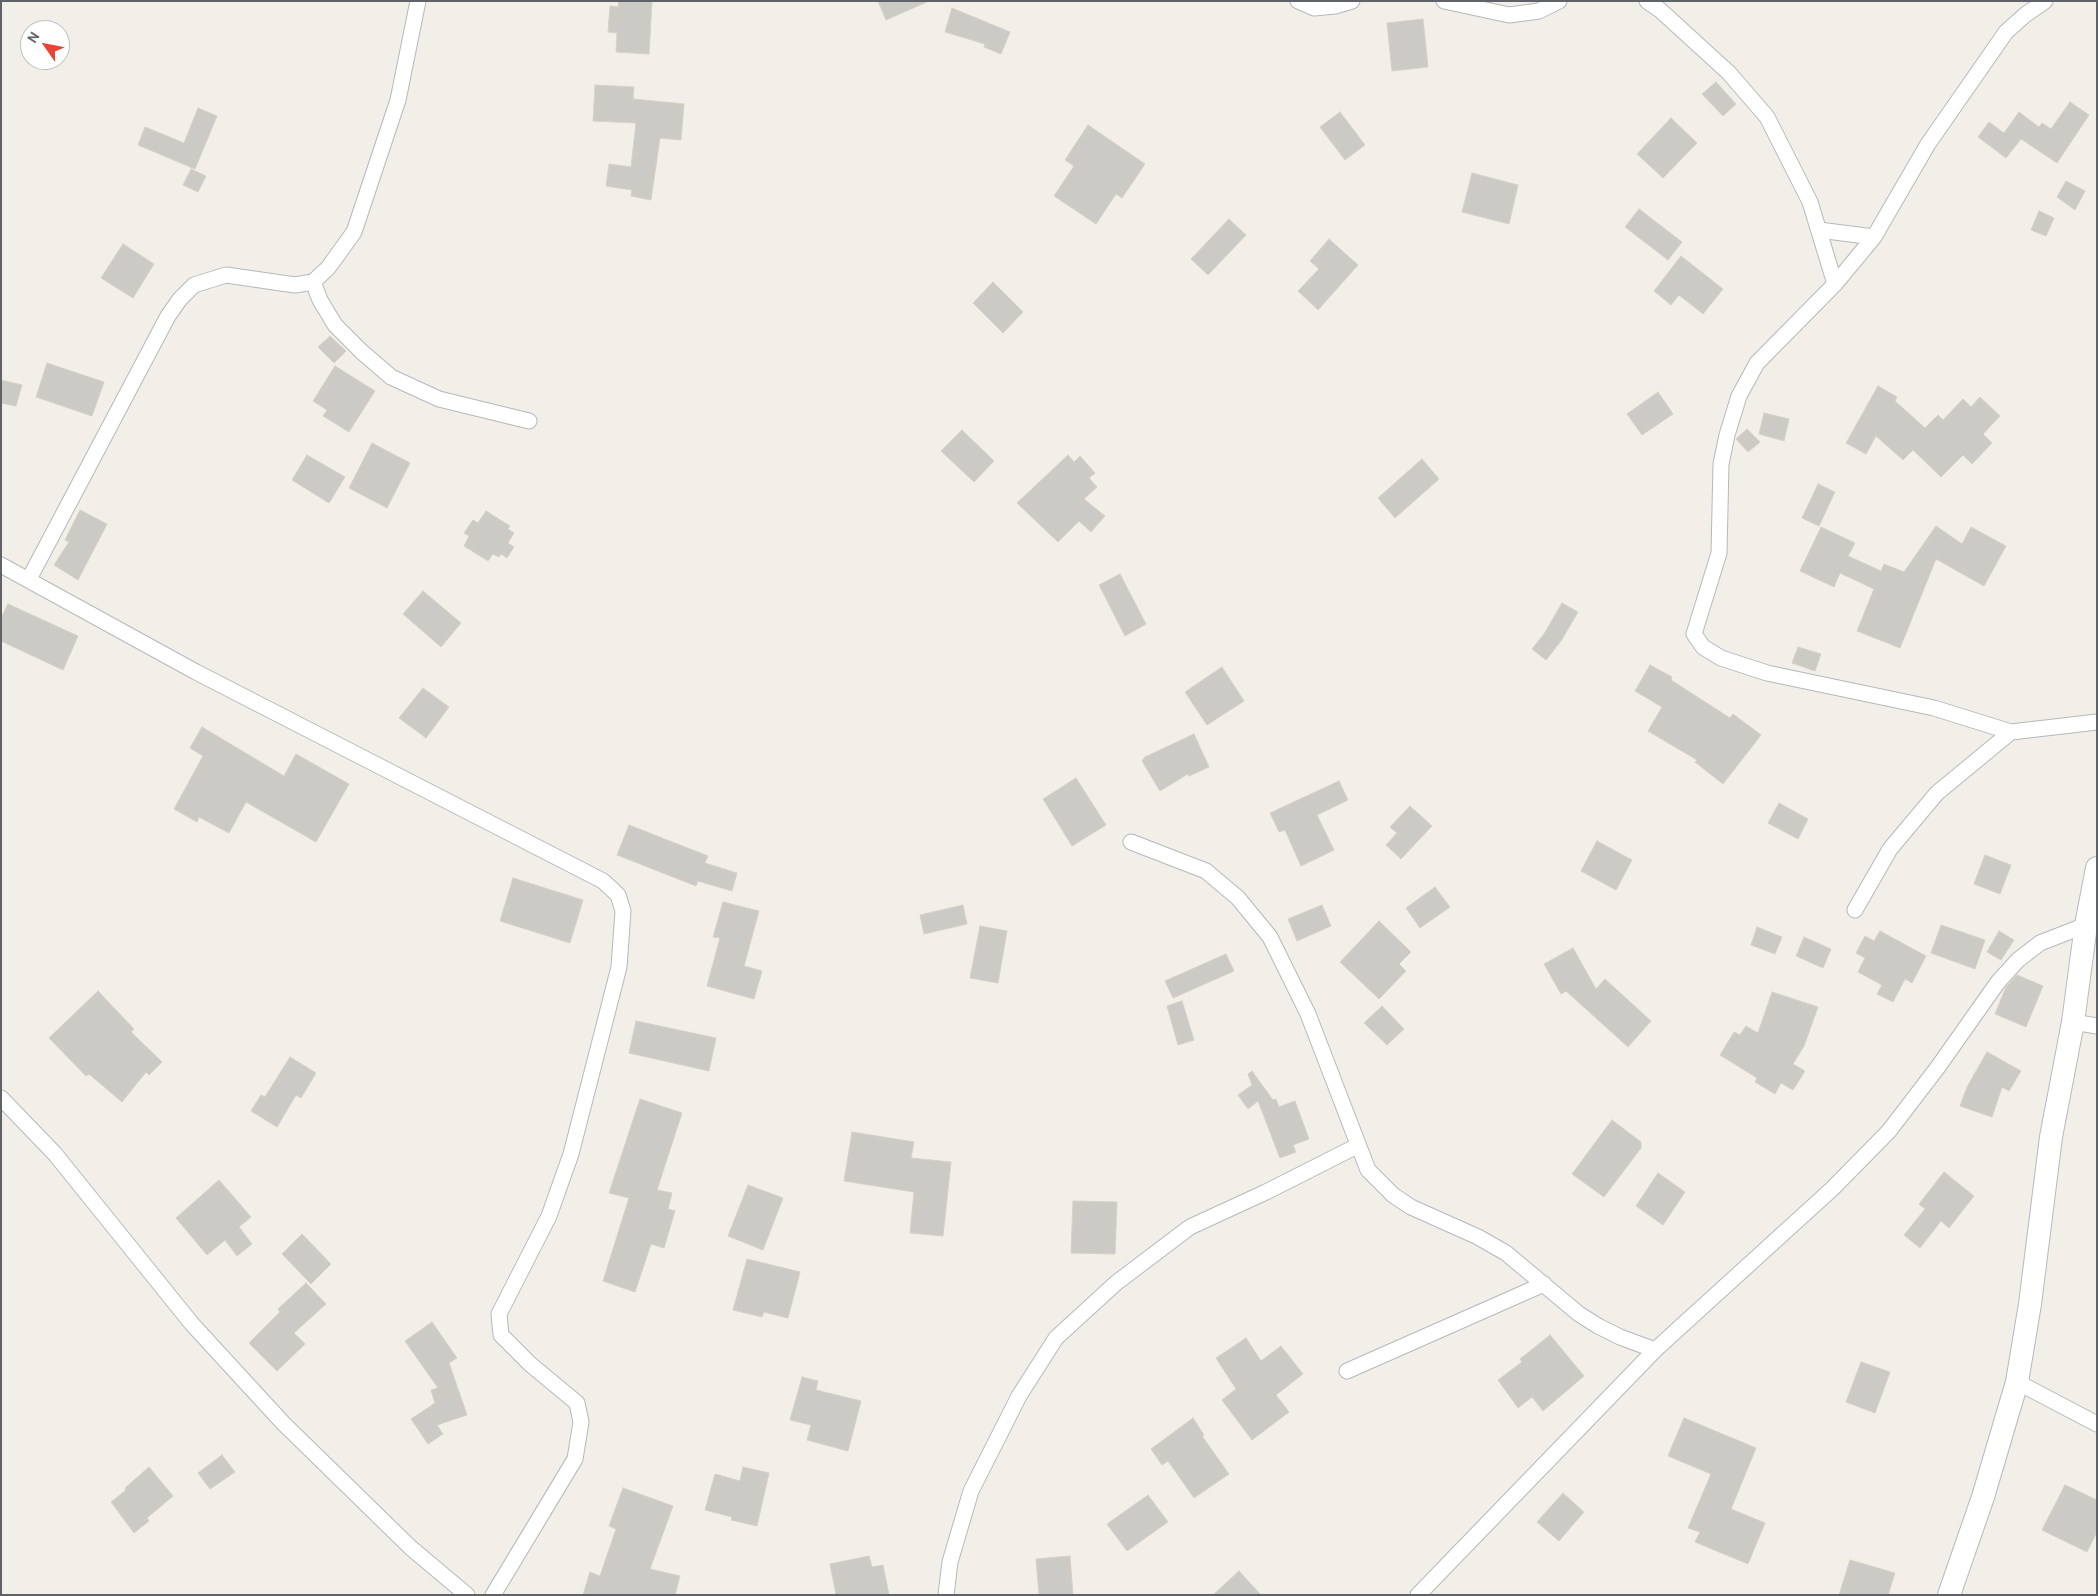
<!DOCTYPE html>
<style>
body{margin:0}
#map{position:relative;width:2098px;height:1596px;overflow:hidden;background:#f1efe8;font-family:Cabin,sans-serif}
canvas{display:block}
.frame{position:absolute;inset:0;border:2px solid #5f6368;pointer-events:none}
.north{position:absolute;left:20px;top:20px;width:50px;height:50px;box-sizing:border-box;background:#fff;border:1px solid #bfc1c3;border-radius:50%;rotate:303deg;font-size:14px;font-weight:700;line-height:20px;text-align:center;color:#5f6368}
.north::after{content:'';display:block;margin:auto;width:18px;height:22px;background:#ea4335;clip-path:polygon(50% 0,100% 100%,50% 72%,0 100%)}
</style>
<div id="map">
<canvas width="2098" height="1596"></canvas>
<div class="frame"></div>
<div class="north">N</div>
</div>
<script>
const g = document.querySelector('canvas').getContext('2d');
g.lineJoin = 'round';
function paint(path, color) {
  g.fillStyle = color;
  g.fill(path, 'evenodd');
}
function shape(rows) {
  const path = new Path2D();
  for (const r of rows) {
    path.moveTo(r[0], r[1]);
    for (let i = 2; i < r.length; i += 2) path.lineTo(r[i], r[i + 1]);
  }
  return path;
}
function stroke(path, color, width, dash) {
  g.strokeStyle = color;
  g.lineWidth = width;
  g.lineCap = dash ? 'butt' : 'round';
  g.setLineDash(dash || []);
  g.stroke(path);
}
const building = shape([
 [619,1,652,1,649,54,616,52,617,33,608,32,610,6,618,7,619,1],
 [878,1,929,1,886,20,878,1],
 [952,8,1010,32,1001,54,984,47,985,44,945,32,952,8],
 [1423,19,1428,67,1392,71,1387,23,1423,19],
 [1716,82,1736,104,1723,116,1702,94,1716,82],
 [595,85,634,87,633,99,684,104,681,140,660,138,651,200,631,196,632,190,606,186,609,164,631,167,636,123,593,121,595,85],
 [2070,102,2089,115,2057,163,2021,139,2006,158,1978,137,1989,122,2004,133,2019,112,2039,127,2042,123,2051,129,2070,102],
 [198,108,217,116,195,169,138,145,145,127,184,143,198,108],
 [1340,112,1365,145,1345,160,1320,127,1340,112],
 [1671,118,1697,143,1663,178,1637,154,1671,118],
 [1088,125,1145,164,1122,198,1116,194,1096,224,1054,196,1074,166,1065,160,1088,125],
 [191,169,206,176,198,192,183,185,191,169],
 [1472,173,1518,185,1509,224,1462,212,1472,173],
 [2066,181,2085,191,2075,210,2057,197,2066,181],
 [1639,209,1682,242,1668,260,1625,227,1639,209],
 [2039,211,2054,218,2046,236,2031,230,2039,211],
 [1229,219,1246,235,1208,275,1191,259,1229,219],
 [1329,239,1358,265,1318,310,1298,291,1319,269,1310,261,1329,239],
 [123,244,154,264,133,298,101,278,123,244],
 [1681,256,1723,289,1703,314,1679,295,1671,305,1654,291,1681,256],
 [993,282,1023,312,1003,333,973,303,993,282],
 [330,336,346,351,334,363,318,347,330,336],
 [47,363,104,382,92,416,36,397,47,363],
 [335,366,375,391,349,432,323,416,327,410,313,401,335,366],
 [1,380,22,385,16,406,1,403,1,380],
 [1878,386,1897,397,1895,401,1925,428,1938,415,1943,420,1963,399,1971,407,1980,397,2000,416,1983,434,1992,443,1972,464,1963,455,1941,477,1913,450,1903,460,1876,436,1866,454,1846,443,1878,386],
 [1658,392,1673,414,1642,435,1627,414,1658,392],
 [1764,413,1789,419,1784,441,1759,434,1764,413],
 [1747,429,1760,442,1748,452,1736,439,1747,429],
 [962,430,994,461,974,482,941,451,962,430],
 [372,443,410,463,387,508,349,488,372,443],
 [307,455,345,477,329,503,292,480,307,455],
 [1068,455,1074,462,1080,456,1095,473,1089,478,1097,487,1084,499,1105,516,1091,532,1079,521,1058,542,1017,503,1068,455],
 [1422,459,1439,479,1395,518,1378,498,1422,459],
 [1818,484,1835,492,1819,526,1802,518,1818,484],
 [80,510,107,524,78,580,54,565,69,542,65,540,80,510],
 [486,511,510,526,508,529,514,533,508,543,514,547,507,558,501,554,499,557,493,554,488,561,464,546,469,536,464,533,473,520,478,523,486,511],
 [1936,526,1962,544,1971,527,2006,546,1984,586,1936,559,1900,648,1857,631,1874,589,1840,573,1834,587,1800,571,1821,527,1855,543,1848,556,1881,571,1884,564,1904,572,1936,526],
 [1120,574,1146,624,1125,636,1099,585,1120,574],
 [423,591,461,623,441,647,403,614,423,591],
 [1562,603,1578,612,1561,641,1546,660,1532,649,1544,634,1562,603],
 [8,604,78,636,63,670,1,641,1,618,8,604],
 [1798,647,1821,654,1815,671,1792,663,1798,647],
 [1650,665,1672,677,1671,680,1730,718,1733,714,1761,735,1723,784,1695,762,1697,760,1648,731,1662,707,1635,691,1650,665],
 [1222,667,1244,701,1207,725,1185,692,1222,667],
 [423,688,449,707,426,738,399,718,423,688],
 [202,727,284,776,296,754,349,784,316,842,246,802,229,833,199,817,197,822,174,809,203,756,190,748,202,727],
 [1194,734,1209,767,1189,776,1188,774,1160,791,1142,761,1145,757,1194,734],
 [1076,778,1106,825,1072,846,1043,799,1076,778],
 [1339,781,1348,800,1317,815,1334,850,1301,866,1285,830,1279,832,1270,813,1339,781],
 [1779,803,1808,819,1798,839,1768,823,1779,803],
 [1410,806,1432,826,1401,859,1386,845,1397,833,1390,827,1410,806],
 [629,825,708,856,705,863,737,873,732,891,698,881,696,886,617,855,629,825],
 [1597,841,1632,860,1616,890,1581,871,1597,841],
 [1985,855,2011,865,2000,894,1974,884,1985,855],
 [513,878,583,900,570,943,500,921,513,878],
 [1435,887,1450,907,1420,928,1406,908,1435,887],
 [723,902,759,911,744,966,762,971,754,999,707,986,720,938,713,937,723,902],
 [963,905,967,924,924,934,920,915,963,905],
 [1322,905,1331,926,1297,941,1288,919,1322,905],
 [1379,921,1411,952,1399,964,1406,971,1379,999,1340,962,1379,921],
 [1941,925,1985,940,1975,969,1931,953,1941,925],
 [980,926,1007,931,998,983,970,978,980,926],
 [1757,927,1782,937,1775,954,1751,945,1757,927],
 [1880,931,1926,956,1912,983,1905,979,1893,1002,1877,994,1882,985,1858,972,1865,958,1856,953,1865,936,1874,941,1880,931],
 [1999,931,2014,940,2001,960,1987,952,1999,931],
 [1804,937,1831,949,1823,968,1796,956,1804,937],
 [1573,948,1596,989,1605,979,1651,1021,1628,1047,1566,991,1561,994,1544,964,1573,948],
 [1226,954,1234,971,1173,998,1165,981,1226,954],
 [2017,975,2043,986,2026,1027,1995,1014,2006,987,2017,975],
 [98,991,134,1029,131,1032,162,1062,149,1075,146,1072,122,1102,89,1074,86,1076,49,1038,98,991],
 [1772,992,1818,1007,1804,1046,1793,1064,1805,1071,1793,1090,1781,1083,1775,1094,1755,1082,1757,1078,1720,1055,1734,1032,1740,1035,1746,1026,1758,1033,1772,992],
 [1182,1001,1194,1040,1178,1045,1167,1006,1182,1001],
 [1382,1006,1404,1029,1387,1045,1364,1023,1382,1006],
 [636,1021,716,1038,709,1071,629,1053,636,1021],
 [1987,1052,2021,1071,2009,1091,2002,1087,1992,1117,1960,1106,1967,1087,1987,1052],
 [290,1057,316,1073,301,1098,296,1095,277,1127,251,1111,261,1095,265,1097,290,1057],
 [1252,1071,1273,1100,1276,1099,1279,1107,1295,1101,1309,1139,1293,1145,1296,1152,1280,1158,1258,1101,1248,1109,1238,1095,1252,1085,1248,1074,1252,1071],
 [640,1099,682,1113,657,1190,672,1193,668,1209,675,1211,664,1248,651,1244,635,1292,603,1281,629,1198,609,1193,640,1099],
 [1612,1120,1641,1142,1641,1148,1604,1197,1572,1174,1612,1120],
 [852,1132,914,1142,911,1158,951,1162,943,1236,910,1233,914,1192,844,1181,852,1132],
 [1944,1172,1974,1196,1949,1228,1941,1221,1920,1248,1904,1235,1925,1209,1919,1204,1944,1172],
 [1658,1173,1685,1192,1663,1225,1636,1206,1658,1173],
 [219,1180,251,1217,239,1227,252,1244,237,1256,225,1240,207,1255,176,1218,219,1180],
 [748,1185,783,1198,763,1250,728,1236,748,1185],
 [1073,1201,1117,1202,1115,1254,1071,1253,1073,1201],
 [302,1234,331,1264,311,1284,282,1254,302,1234],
 [747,1259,800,1272,788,1318,764,1312,762,1317,733,1310,747,1259],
 [306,1283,326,1304,294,1333,305,1344,277,1371,249,1343,280,1312,278,1309,306,1283],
 [432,1322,457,1358,449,1363,467,1415,437,1425,443,1434,428,1444,411,1419,435,1403,431,1390,438,1388,405,1341,432,1322],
 [1550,1335,1584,1376,1543,1411,1532,1397,1518,1408,1498,1380,1522,1362,1520,1359,1550,1335],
 [1246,1338,1261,1361,1281,1346,1303,1374,1276,1395,1289,1412,1252,1440,1222,1400,1236,1389,1216,1358,1246,1338],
 [1861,1362,1890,1372,1875,1413,1846,1402,1861,1362],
 [802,1377,818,1381,816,1390,861,1401,848,1451,807,1440,811,1425,790,1420,802,1377],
 [1193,1418,1204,1435,1202,1436,1229,1474,1194,1498,1168,1461,1162,1465,1151,1449,1193,1418],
 [1684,1418,1756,1448,1731,1509,1765,1523,1748,1564,1695,1542,1700,1532,1688,1528,1711,1474,1668,1456,1684,1418],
 [222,1455,235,1472,210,1489,198,1473,222,1455],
 [149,1467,173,1496,147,1518,149,1521,134,1533,111,1502,126,1490,125,1488,149,1467],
 [743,1467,769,1473,757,1526,731,1520,732,1517,705,1510,715,1474,740,1481,743,1467],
 [2065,1485,2097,1500,2097,1532,2087,1552,2042,1530,2065,1485],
 [623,1488,673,1506,650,1569,680,1576,675,1595,583,1595,590,1572,600,1576,616,1529,609,1526,623,1488],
 [1563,1493,1584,1512,1559,1541,1537,1522,1563,1493],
 [1148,1495,1168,1522,1127,1551,1107,1524,1148,1495],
 [869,1556,872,1567,883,1565,889,1595,836,1595,830,1564,869,1556],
 [1070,1556,1073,1595,1039,1595,1036,1559,1070,1556],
 [1850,1560,1895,1573,1888,1595,1839,1595,1850,1560],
 [1239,1571,1261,1595,1213,1595,1239,1571]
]);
const street = shape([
 [1298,1,1314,8,1335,6,1352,1],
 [1444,1,1509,15,1539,11,1559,1],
 [1647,1,1660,10,1729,73,1767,117,1810,202,1835,284],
 [2045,1,2025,15,2006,32,1928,144,1874,237,1835,284,1757,363,1739,396,1727,435,1721,464,1719,553,1694,634,1703,647,1721,658,1767,673,1934,708,2011,732,2097,722],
 [1819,230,1874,237],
 [313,282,320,300,335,325,362,352,391,377,439,399,529,421],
 [1,565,196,672,603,881,618,895,623,911,619,967,571,1154,549,1216,499,1314,501,1335,530,1364,577,1403,581,1422,575,1459,493,1595],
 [29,579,168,316,180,299,194,285,226,275,295,285,313,282,328,268,354,232,398,100,418,1],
 [1131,842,1206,871,1238,898,1270,937,1308,1014,1368,1170,1393,1195,1411,1207,1478,1237,1506,1253,1579,1314,1598,1326,1620,1337,1655,1350],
 [1855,910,1890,849,1937,793,2011,732],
 [2073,1022,2097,1026],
 [1,1098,55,1154,192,1324,283,1423,411,1548,467,1595],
 [1347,1371,1544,1284],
 [2017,1382,2097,1424],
 [946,1595,950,1562,971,1491,1019,1396,1056,1338,1116,1283,1190,1227,1266,1192,1357,1146],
 [1418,1595,1655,1350,1832,1189,1889,1131,1938,1067,1998,982,2018,960,2040,943,2086,925]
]);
const secondary = shape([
 [1949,1595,1983,1497,2017,1382,2030,1304,2051,1137,2073,1022,2086,925,2097,868]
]);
paint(building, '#cccac5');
stroke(building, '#d6d1c6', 1);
stroke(street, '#b5b8bc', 17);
stroke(secondary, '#b6babf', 24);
stroke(street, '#fff', 15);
stroke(secondary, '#fff', 22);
</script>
